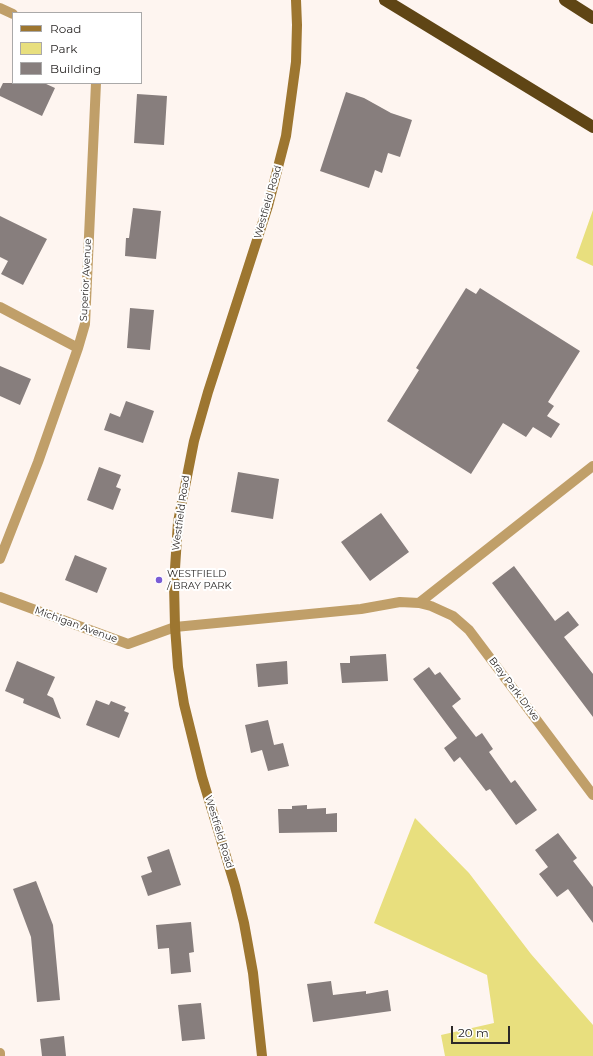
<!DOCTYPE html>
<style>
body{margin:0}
#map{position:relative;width:593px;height:1056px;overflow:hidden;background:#fef5f0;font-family:Montserrat,sans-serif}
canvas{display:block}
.legend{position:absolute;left:12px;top:12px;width:130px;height:72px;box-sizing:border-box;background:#fff;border:1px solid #aaa9a9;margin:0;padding:5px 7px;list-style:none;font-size:12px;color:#2b2827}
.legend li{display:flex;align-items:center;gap:8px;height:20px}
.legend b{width:20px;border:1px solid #aaa9a9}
.scale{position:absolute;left:451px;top:1026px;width:59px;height:18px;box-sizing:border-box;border:2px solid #2b2827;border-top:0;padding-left:5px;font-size:12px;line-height:14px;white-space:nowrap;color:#2b2827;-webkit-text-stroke:3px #fff;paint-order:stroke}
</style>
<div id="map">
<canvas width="593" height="1056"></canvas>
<ul class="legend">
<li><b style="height:5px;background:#9d7630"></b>Road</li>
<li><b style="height:11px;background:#e8df7e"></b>Park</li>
<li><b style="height:11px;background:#877e7d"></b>Building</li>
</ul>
<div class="scale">20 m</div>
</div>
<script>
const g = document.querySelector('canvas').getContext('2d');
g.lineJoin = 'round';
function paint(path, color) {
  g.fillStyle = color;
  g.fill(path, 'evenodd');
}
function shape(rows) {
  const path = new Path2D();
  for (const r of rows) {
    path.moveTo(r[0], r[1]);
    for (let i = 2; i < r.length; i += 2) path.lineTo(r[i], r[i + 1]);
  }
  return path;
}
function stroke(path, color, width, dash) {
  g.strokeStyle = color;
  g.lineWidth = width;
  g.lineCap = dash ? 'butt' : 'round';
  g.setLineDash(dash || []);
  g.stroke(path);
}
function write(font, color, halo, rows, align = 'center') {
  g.font = font + ' Montserrat,sans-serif';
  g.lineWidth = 4;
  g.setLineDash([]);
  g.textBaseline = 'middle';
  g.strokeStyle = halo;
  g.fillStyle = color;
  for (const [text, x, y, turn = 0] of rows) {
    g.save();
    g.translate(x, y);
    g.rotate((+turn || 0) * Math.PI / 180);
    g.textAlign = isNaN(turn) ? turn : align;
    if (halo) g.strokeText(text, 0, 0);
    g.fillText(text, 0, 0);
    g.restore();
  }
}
const green = shape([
 [593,210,593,266,576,258],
 [415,818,469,873,531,954,593,1025,593,1056,445,1056,441,1035,494,1023,487,975,374,923]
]);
const building = shape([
 [3,83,44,83,55,88,42,116,0,96,0,89],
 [346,92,364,98,391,113,412,120,400,157,388,153,382,173,375,170,369,188,320,171],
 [137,94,167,96,164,145,134,143],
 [133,208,161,211,156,259,125,256,126,238,129,238],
 [0,216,47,239,23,285,1,274,8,261,0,257],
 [466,288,476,294,480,288,580,351,548,402,554,406,547,416,560,424,551,438,533,427,526,437,503,423,471,474,387,421,419,370,416,368],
 [130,308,154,310,150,350,127,348],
 [0,366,31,379,20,405,0,396],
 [126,401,154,411,143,443,104,430,110,413,120,417],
 [99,467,121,475,116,487,121,489,113,510,87,500],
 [238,472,279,479,273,519,231,512],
 [381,513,409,552,370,581,341,542],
 [75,555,107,568,97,593,65,580],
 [514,566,555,621,568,611,579,625,564,637,593,674,593,717,492,583],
 [386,654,388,681,342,683,340,663,350,663,350,656],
 [17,661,55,677,47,695,53,698,61,719,23,703,24,699,5,691],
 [287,661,288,684,258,687,256,664],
 [429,667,435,675,440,672,461,699,452,706,476,737,482,733,493,749,489,752,511,783,515,780,537,810,516,825,490,789,486,791,460,757,454,762,444,748,457,738,413,679],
 [96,700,109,705,111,701,126,707,124,711,129,713,119,738,86,725],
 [268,720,274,745,283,743,289,766,268,771,262,750,251,753,245,725],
 [307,805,307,809,326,808,326,814,337,813,337,832,279,833,278,809,292,809,292,806],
 [558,833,577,858,573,861,593,887,593,923,568,889,557,897,539,874,548,867,535,850],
 [169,849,181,885,148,896,141,876,152,872,147,857],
 [36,881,53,925,60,1000,37,1002,31,937,13,889],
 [191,922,194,952,189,953,191,972,171,974,169,948,158,949,156,925],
 [331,981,333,995,366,991,366,994,388,990,391,1011,313,1022,307,984],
 [201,1003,205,1039,182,1041,178,1005],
 [64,1036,66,1056,42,1056,40,1039]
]);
const minor = shape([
 [0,8,13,14],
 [0,307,78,348],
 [0,559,38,462,78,348,85,324,96,83],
 [0,597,128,644,175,627,361,609,400,602,419,603,431,606,453,616,469,630,593,795],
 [419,603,593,466],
 [0,1053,0,1056]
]);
const secondary = shape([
 [262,1056,253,973,244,923,235,886,202,777,184,704,178,667,175,627,174,584,178,522,194,441,208,392,268,206,286,136,296,62,297,25,296,0]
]);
const motorway = shape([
 [385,0,593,127],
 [565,0,593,18]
]);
const markers = [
 [159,580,4,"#7a5cd6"]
];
const streetNames = [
 ["Westfield Road",268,202,-74],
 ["Superior Avenue",86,280,-87],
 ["Westfield Road",181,513,-82],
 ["Michigan Avenue",76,625,20],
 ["Bray Park Drive",514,689,53],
 ["Westfield Road",219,832,73]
];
const poiNames = [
 ["WESTFIELD",167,574],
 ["/ BRAY PARK",167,586]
];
paint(green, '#e8df7e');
paint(building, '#877e7d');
stroke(minor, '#c09f69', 10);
stroke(secondary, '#9d7630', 10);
stroke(motorway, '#5f4515', 12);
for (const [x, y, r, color] of markers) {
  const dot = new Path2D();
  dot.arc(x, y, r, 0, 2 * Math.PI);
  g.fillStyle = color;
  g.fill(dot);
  stroke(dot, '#fff', 1.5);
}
write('10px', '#2b2827', '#fff', streetNames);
write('10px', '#2b2827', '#fff', poiNames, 'left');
</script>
